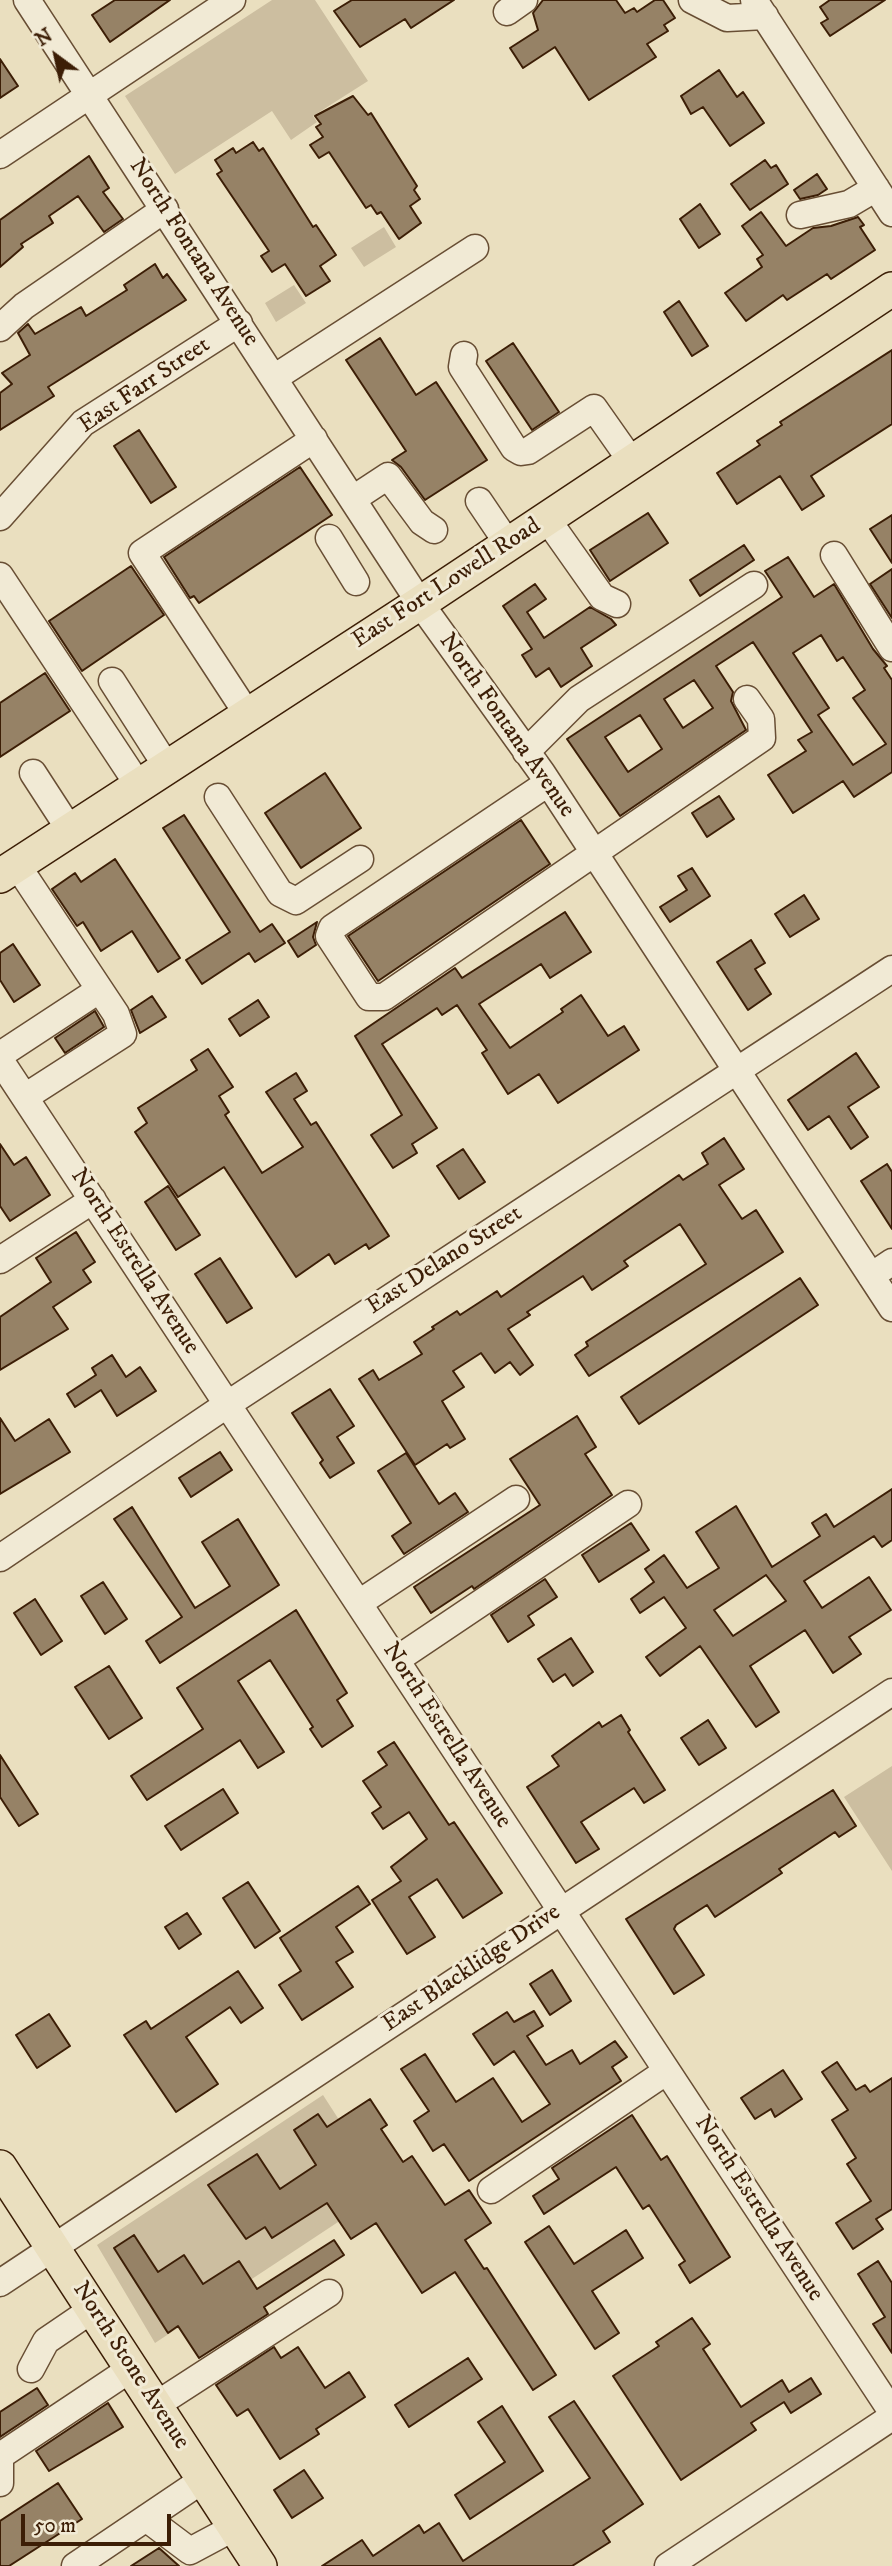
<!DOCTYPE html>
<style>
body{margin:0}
#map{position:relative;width:892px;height:2566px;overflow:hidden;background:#eadfbf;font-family:"IM FELL DW Pica",serif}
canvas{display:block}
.north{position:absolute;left:21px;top:21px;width:70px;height:70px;-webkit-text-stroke:5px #f1ead5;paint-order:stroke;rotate:327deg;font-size:19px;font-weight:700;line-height:28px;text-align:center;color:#3c1e06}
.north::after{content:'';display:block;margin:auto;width:24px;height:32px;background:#3c1e06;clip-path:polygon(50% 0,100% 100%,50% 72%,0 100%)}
.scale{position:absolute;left:21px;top:2514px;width:150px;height:32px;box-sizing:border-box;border:4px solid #3c1e06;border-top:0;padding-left:9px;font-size:21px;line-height:24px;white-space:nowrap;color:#3c1e06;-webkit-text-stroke:5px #f1ead5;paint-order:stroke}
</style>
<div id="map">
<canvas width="892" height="2566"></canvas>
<div class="north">N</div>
<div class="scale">50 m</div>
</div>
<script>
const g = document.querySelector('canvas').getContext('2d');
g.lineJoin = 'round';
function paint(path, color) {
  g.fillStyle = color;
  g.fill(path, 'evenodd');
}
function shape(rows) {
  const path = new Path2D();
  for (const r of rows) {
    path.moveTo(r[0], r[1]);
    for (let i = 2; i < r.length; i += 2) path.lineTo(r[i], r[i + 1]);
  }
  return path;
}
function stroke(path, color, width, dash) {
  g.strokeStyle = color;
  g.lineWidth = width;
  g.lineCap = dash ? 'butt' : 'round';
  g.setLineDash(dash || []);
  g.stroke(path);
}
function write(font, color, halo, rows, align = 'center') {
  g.font = font + ' "IM FELL DW Pica",serif';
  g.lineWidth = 6;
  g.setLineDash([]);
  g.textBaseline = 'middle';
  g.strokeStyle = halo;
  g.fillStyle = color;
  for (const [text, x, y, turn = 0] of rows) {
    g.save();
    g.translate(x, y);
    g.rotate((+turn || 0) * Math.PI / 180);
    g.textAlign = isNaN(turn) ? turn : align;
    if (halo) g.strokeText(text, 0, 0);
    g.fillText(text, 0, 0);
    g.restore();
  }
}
const green = shape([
 [272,0,315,0,368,81,313,116,317,122,291,140,272,111,175,174,125,96],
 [384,227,396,247,364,267,351,248],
 [294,285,306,303,276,322,265,303],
 [892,1766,892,1871,844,1797],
 [323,2095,385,2191,155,2343,97,2245]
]);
const building = shape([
 [115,0,170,0,110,42,92,15,115,0],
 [352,0,454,0,411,28,405,19,360,47,334,11,352,0],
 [543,0,616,0,625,13,634,8,637,12,655,0,663,0,675,18,664,25,668,31,647,44,656,57,589,100,555,47,523,68,510,48,538,30,533,13,543,0],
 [830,0,885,0,830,36,821,23,828,19,820,7,830,0],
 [0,59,18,86,0,98,0,59],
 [719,70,737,97,743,92,764,123,730,146,703,107,691,114,681,96,719,70],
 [353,96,368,115,371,113,417,186,414,190,420,199,410,206,421,223,399,239,381,212,377,214,371,205,366,208,329,152,319,158,310,145,323,137,316,127,321,124,315,116,353,96],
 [253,142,259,151,263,148,313,227,316,225,336,255,320,266,330,281,306,296,285,264,272,272,261,256,269,251,217,174,222,171,215,160,233,148,236,153,253,142],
 [89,156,109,188,103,192,123,219,104,232,78,196,49,216,53,223,21,244,23,247,0,267,0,220,89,156],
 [765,160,771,168,776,165,788,184,750,210,731,184,765,160],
 [817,174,827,189,818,195,800,199,794,190,817,174],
 [700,204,720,234,699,248,680,219,700,204],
 [761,212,786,246,813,228,831,226,858,217,864,225,860,227,875,250,831,279,827,274,787,300,783,295,746,321,725,293,762,267,757,259,763,255,742,226,761,212],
 [155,264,163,278,167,274,186,300,48,387,54,396,0,430,0,393,12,384,2,373,30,355,18,333,28,324,35,334,81,307,86,316,127,290,124,285,155,264],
 [679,301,708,346,692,356,664,312,679,301],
 [380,338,416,395,436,382,487,460,425,500,401,467,392,460,406,451,346,360,380,338],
 [513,343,559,412,532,430,486,361,513,343],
 [892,350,892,424,811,476,824,496,802,510,780,476,737,504,717,473,760,445,757,441,782,425,780,422,892,350],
 [139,430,176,487,151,503,114,446,139,430],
 [300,467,332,515,199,603,194,596,190,598,164,557,300,467],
 [648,513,668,543,610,581,590,550,648,513],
 [892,515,892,563,870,529,892,515],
 [744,545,754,560,700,596,690,580,744,545],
 [788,557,814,597,834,584,873,649,887,666,884,668,892,680,892,772,854,797,843,781,793,813,768,775,806,751,798,740,812,732,753,642,716,666,733,692,731,701,746,730,620,816,567,739,782,597,765,571,788,557],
 [821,635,837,661,843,657,865,690,853,698,886,744,853,765,818,715,829,708,793,653,821,635],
 [694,680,713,708,683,728,664,699,694,680],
 [640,715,662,749,628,772,605,737,640,715],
 [131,566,164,615,82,671,49,621,131,566],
 [892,569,892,618,870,584,892,569],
 [535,584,546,599,527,612,544,638,590,607,611,619,616,625,581,648,592,666,561,687,549,668,536,677,522,655,532,649,503,606,535,584],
 [45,673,70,711,0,757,0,703,45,673],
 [325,773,361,828,301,868,265,813,325,773],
 [719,796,734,819,707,837,692,813,719,796],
 [184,815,260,932,272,924,285,943,255,962,249,953,202,984,186,960,230,932,163,828,184,815],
 [521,820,550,864,378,981,348,936,521,820],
 [115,859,180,958,158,972,132,931,101,951,83,922,77,926,52,889,75,873,81,882,115,859],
 [692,868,710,896,670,922,660,907,687,890,678,876,692,868],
 [804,895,819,919,790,937,775,914,804,895],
 [565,912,591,952,550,978,541,964,479,1004,510,1048,563,1012,561,1009,581,995,608,1036,624,1026,639,1050,558,1103,539,1074,508,1094,482,1053,487,1050,457,1005,442,1015,437,1008,382,1044,437,1128,412,1144,417,1153,393,1168,371,1135,402,1115,355,1036,455,968,462,978,565,912],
 [317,922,313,937,316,945,298,957,288,941,317,922],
 [751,940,765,963,755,969,771,994,748,1010,717,962,751,940],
 [13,944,40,985,14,1002,0,980,0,953,13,944],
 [152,996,166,1017,140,1033,131,1010,152,996],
 [258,1000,269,1017,240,1036,229,1019,258,1000],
 [95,1011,104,1027,65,1053,55,1038,95,1011],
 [208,1049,233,1087,219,1096,229,1112,225,1115,262,1173,303,1147,266,1092,296,1073,307,1091,294,1099,311,1125,316,1122,389,1236,369,1249,366,1244,335,1264,329,1254,296,1277,224,1167,178,1197,135,1132,147,1123,138,1108,197,1070,191,1060,208,1049],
 [856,1053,879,1087,848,1107,868,1137,851,1149,829,1116,808,1130,788,1100,856,1053],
 [724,1138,744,1169,719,1185,742,1219,756,1210,783,1252,589,1376,575,1355,588,1346,586,1342,706,1264,680,1224,624,1261,628,1266,592,1290,583,1276,527,1312,530,1315,508,1329,533,1365,520,1375,510,1362,495,1373,481,1353,453,1371,464,1387,442,1401,465,1439,450,1448,447,1444,415,1465,359,1379,373,1370,379,1380,422,1354,414,1342,434,1329,432,1327,457,1311,460,1315,497,1291,501,1297,679,1175,683,1180,708,1164,702,1153,724,1138],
 [0,1144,14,1165,26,1157,50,1195,10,1221,0,1206,0,1144],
 [463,1149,485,1182,459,1199,437,1166,463,1149],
 [887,1164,892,1172,892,1229,861,1181,887,1164],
 [168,1186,200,1235,176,1250,145,1202,168,1186],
 [76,1232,95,1262,83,1270,91,1282,53,1307,68,1329,0,1370,0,1317,51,1282,36,1258,76,1232],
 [220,1258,252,1308,227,1323,195,1274,220,1258],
 [800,1278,818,1305,639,1424,621,1397,800,1278],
 [112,1355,126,1377,140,1367,156,1391,117,1416,101,1390,75,1407,67,1394,96,1375,92,1368,112,1355],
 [330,1389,354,1426,337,1437,354,1463,330,1478,320,1463,323,1460,292,1413,330,1389],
 [577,1416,596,1447,585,1454,612,1495,474,1589,472,1586,431,1613,414,1587,540,1505,510,1459,577,1416],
 [0,1418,15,1441,49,1419,70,1452,0,1494,0,1418],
 [220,1452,232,1470,191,1497,179,1478,220,1452],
 [406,1453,439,1504,455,1493,468,1512,404,1554,392,1536,411,1523,378,1471,406,1453],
 [892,1489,892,1540,882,1547,874,1536,804,1581,822,1608,869,1577,891,1610,849,1637,861,1654,833,1673,805,1630,750,1666,779,1712,756,1727,700,1646,660,1676,646,1657,686,1628,664,1597,640,1613,631,1599,654,1582,645,1569,664,1555,687,1588,719,1568,696,1532,736,1506,772,1567,820,1536,812,1523,826,1514,834,1527,892,1489],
 [766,1575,786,1601,733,1636,714,1610,766,1575],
 [132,1507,195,1608,230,1586,202,1542,238,1519,279,1585,160,1663,146,1641,182,1617,114,1519,132,1507],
 [631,1523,649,1550,599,1582,582,1555,631,1523],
 [545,1579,557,1597,528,1616,534,1625,508,1642,491,1615,545,1579],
 [103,1582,127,1619,105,1634,81,1596,103,1582],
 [35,1599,62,1641,41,1655,14,1613,35,1599],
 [296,1610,347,1693,337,1700,353,1726,322,1747,310,1729,313,1727,270,1660,238,1681,284,1752,258,1768,240,1740,147,1800,131,1776,203,1729,177,1688,296,1610],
 [571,1638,593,1672,573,1686,565,1674,553,1682,538,1659,571,1638],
 [109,1666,142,1718,109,1739,75,1687,109,1666],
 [621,1715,630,1730,628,1732,665,1790,644,1803,634,1788,581,1822,599,1849,576,1863,527,1787,559,1766,552,1756,599,1722,602,1727,621,1715],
 [708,1720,726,1748,699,1765,681,1738,708,1720],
 [394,1742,449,1825,454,1822,502,1893,463,1918,437,1879,409,1897,435,1937,407,1954,372,1900,401,1881,391,1867,427,1839,409,1812,383,1829,372,1813,381,1807,363,1781,387,1765,378,1752,394,1742],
 [0,1755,38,1814,19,1826,0,1797,0,1755],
 [223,1789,238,1813,181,1850,165,1826,223,1789],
 [833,1790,856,1826,839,1837,835,1832,779,1869,782,1873,715,1917,707,1905,676,1925,674,1929,704,1975,674,1994,626,1919,833,1790],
 [248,1882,280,1931,255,1948,223,1898,248,1882],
 [358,1886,370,1904,336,1927,353,1952,336,1962,353,1987,302,2020,279,1985,301,1971,280,1938,358,1886],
 [187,1913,201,1934,179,1949,165,1927,187,1913],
 [552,1970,571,2001,550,2015,530,1984,552,1970],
 [238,1971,263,2008,241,2023,230,2007,186,2037,218,2084,176,2112,124,2035,146,2021,151,2029,238,1971],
 [534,2011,543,2026,527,2036,546,2065,572,2050,580,2064,615,2041,627,2057,612,2067,621,2081,469,2181,444,2144,433,2151,414,2121,429,2111,401,2069,425,2054,456,2102,493,2078,522,2122,550,2104,514,2051,494,2065,473,2034,507,2012,514,2022,534,2011],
 [49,2014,70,2046,37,2068,16,2035,49,2014],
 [837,2062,856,2090,865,2085,870,2092,892,2078,892,2209,876,2219,883,2229,853,2249,836,2223,871,2201,847,2164,856,2158,832,2120,848,2110,822,2072,837,2062],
 [783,2070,802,2099,775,2117,771,2109,755,2119,741,2098,783,2070],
 [370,2099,387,2125,381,2129,403,2162,412,2156,445,2205,469,2190,491,2223,465,2240,484,2269,487,2268,556,2375,533,2390,455,2272,422,2293,376,2223,351,2239,327,2203,272,2238,265,2227,246,2239,208,2185,257,2154,280,2189,316,2165,294,2130,318,2114,327,2127,370,2099],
 [632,2115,661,2160,667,2156,730,2257,690,2283,679,2265,685,2261,649,2205,643,2209,616,2167,544,2214,533,2196,559,2179,552,2168,632,2115],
 [549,2226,574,2264,626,2230,643,2258,592,2291,619,2333,595,2349,525,2242,549,2226],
 [134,2235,158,2272,184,2255,203,2284,239,2261,257,2289,334,2240,344,2255,264,2307,268,2314,199,2358,178,2326,168,2333,114,2248,134,2235],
 [878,2261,892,2283,892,2353,873,2324,885,2317,858,2274,878,2261],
 [692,2318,710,2344,703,2349,741,2407,782,2380,789,2392,811,2378,821,2394,791,2413,784,2402,751,2423,756,2430,681,2480,613,2376,659,2346,656,2342,692,2318],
 [274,2347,281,2358,298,2347,325,2388,349,2372,365,2397,316,2429,319,2434,280,2459,248,2409,237,2416,216,2385,274,2347],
 [468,2358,482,2379,409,2427,395,2405,468,2358],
 [37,2388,48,2405,0,2437,0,2412,37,2388],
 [574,2401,643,2504,603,2531,610,2542,572,2566,322,2566,362,2540,373,2556,419,2525,424,2533,439,2523,463,2561,506,2533,590,2478,549,2417,574,2401],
 [108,2403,123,2427,49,2471,36,2451,108,2403],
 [502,2406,543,2471,470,2519,455,2495,505,2462,478,2422,502,2406],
 [304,2470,323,2498,292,2518,274,2490,304,2470],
 [58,2483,82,2519,9,2566,0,2566,0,2521,58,2483],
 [159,2548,179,2566,131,2566,159,2548]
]);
const minor = shape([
 [27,0,420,603,542,773,892,1308],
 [692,0,727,18,765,16],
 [754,0,892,213],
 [507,12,524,0],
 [0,155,232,0],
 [800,215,849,204,876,188],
 [0,328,24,306,165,209],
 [464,355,462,367,514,448,521,452,528,451,594,408,632,462],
 [274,378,475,248],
 [353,499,388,476,422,522,434,530],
 [479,501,508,544],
 [0,517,83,423,239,323],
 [547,519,602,597,617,604],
 [329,538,356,582],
 [834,555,892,648],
 [0,576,139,786],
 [112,681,167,767],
 [248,715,142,553,314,439],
 [526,752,579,699,754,585],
 [33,773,70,830],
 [548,783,332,928,329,936,369,997,384,997,762,738,761,719,747,699],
 [218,797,280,893,296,901,360,859],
 [17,865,116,1014,123,1034,25,1097],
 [0,1055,99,990],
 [0,1060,892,2412],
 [0,1260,93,1200],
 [871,1276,892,1262],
 [0,1558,228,1404,892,969],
 [359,1603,516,1499],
 [396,1660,628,1504],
 [491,2190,667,2071],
 [0,2283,892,1692],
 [31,2369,46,2341,93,2309],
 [156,2405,329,2293],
 [0,2483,0,2456,132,2368],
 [146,2518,190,2551,235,2527],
 [75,2566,204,2479],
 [668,2566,892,2417]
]);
const major = shape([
 [0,876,420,603,892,289],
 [0,2167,260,2566]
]);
const streetNames = [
 ["North Fontana Avenue",193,253,57],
 ["East Farr Street",145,386,-34],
 ["East Fort Lowell Road",447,584,-33],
 ["North Fontana Avenue",506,726,55],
 ["East Delano Street",445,1261,-33],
 ["North Estrella Avenue",134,1262,57],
 ["North Estrella Avenue",446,1736,57],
 ["East Blacklidge Drive",472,1969,-34],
 ["North Estrella Avenue",758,2209,57],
 ["North Stone Avenue",130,2366,57]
];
paint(green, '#ccbea0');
paint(building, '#968266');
stroke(building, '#3c1e06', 2);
stroke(minor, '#684e34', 29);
stroke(major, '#3c1e06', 36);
stroke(minor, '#f1ead5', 26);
stroke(major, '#eadfbf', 33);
write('24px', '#3c1e06', '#f1ead5', streetNames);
</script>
